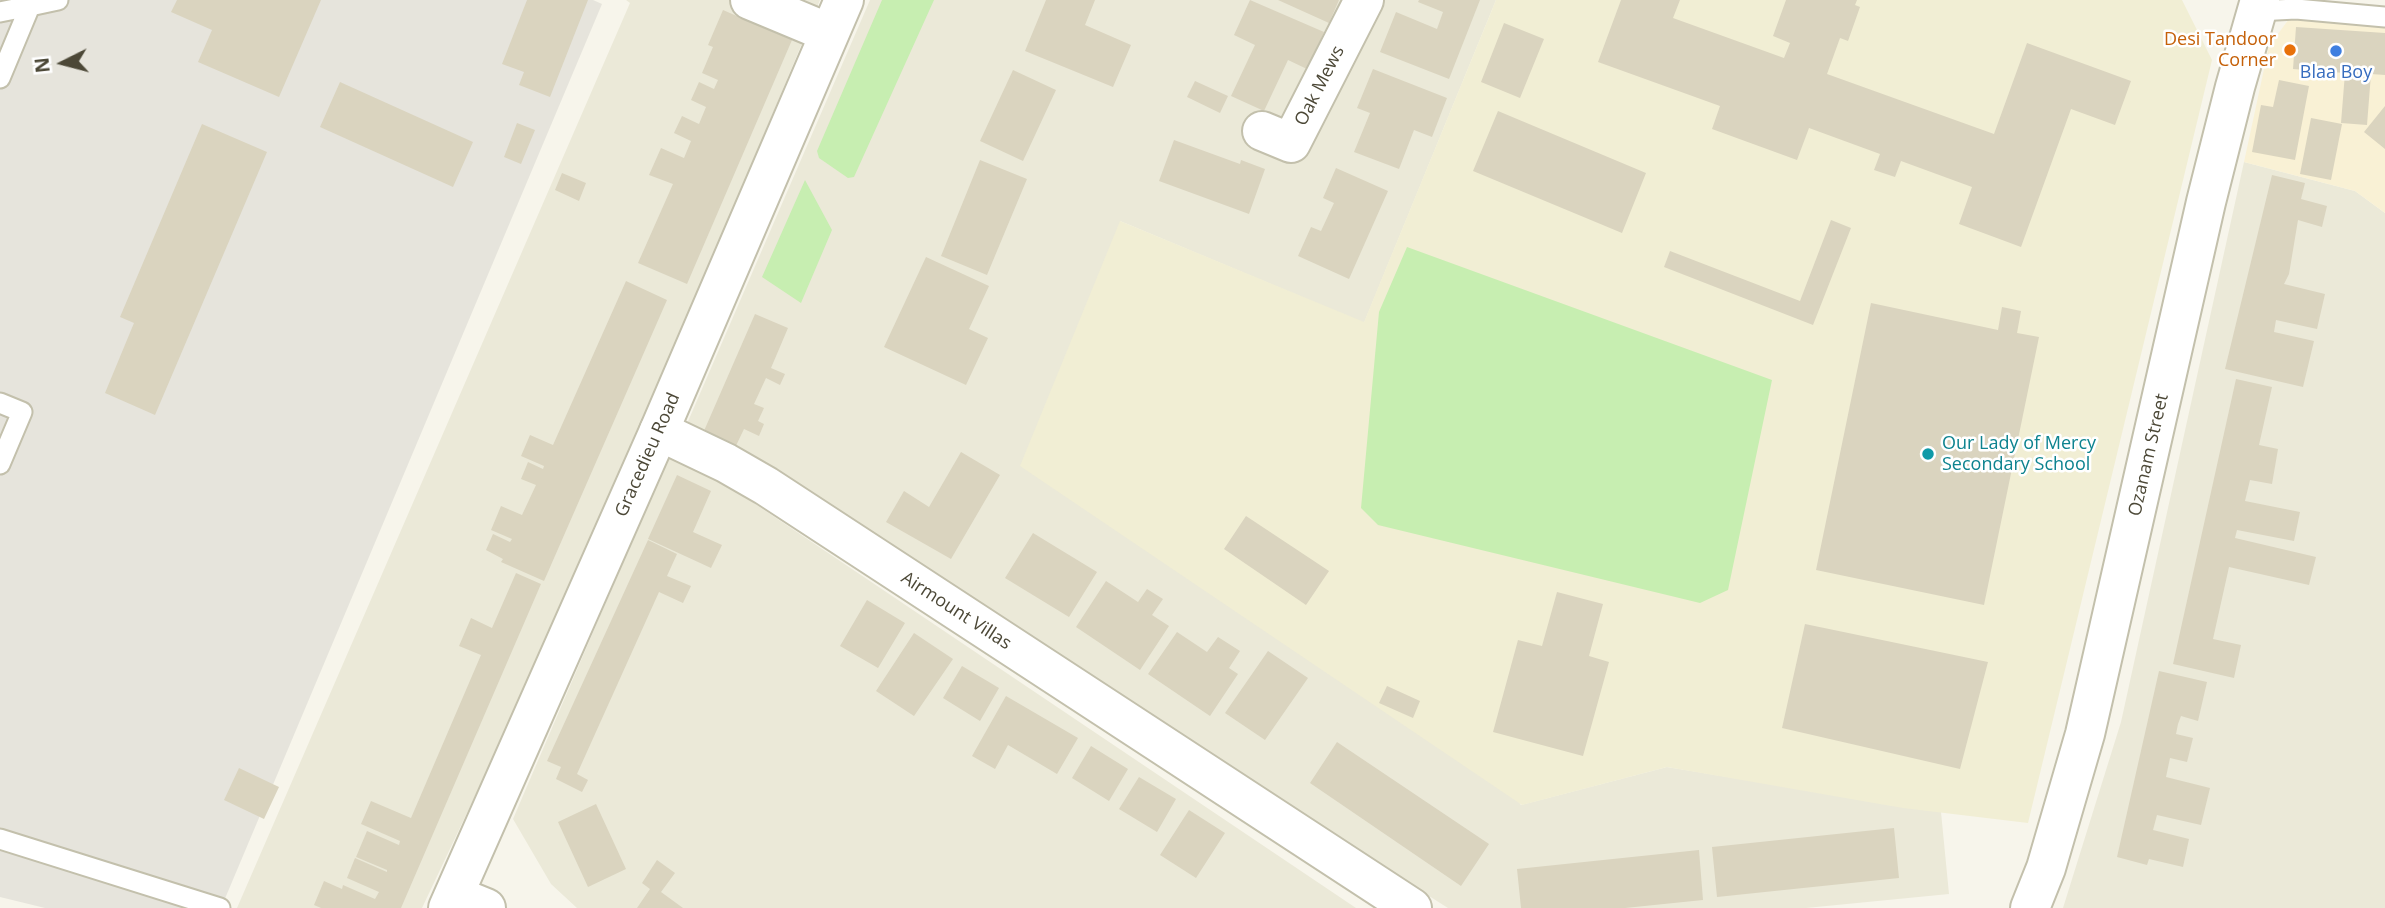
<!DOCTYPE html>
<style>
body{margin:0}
#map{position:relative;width:2385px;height:908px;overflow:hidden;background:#f7f5eb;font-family:"Open Sans",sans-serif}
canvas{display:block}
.north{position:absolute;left:28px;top:28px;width:70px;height:70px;-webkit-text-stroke:5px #fff;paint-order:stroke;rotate:264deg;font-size:19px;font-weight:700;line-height:28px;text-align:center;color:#4c4837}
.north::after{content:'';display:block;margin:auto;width:24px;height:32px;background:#4c4837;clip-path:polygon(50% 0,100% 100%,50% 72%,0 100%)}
</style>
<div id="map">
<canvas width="2385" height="908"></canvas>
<div class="north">N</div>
</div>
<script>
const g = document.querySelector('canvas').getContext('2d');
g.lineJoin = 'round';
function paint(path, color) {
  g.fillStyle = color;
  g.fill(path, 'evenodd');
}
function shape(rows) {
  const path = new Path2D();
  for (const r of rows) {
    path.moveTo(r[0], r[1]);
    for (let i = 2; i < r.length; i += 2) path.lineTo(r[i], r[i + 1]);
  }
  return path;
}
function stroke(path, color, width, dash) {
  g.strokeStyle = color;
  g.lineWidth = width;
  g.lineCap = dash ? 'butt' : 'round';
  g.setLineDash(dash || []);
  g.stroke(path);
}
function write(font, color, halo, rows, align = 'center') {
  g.font = font + ' "Open Sans",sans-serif';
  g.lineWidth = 5;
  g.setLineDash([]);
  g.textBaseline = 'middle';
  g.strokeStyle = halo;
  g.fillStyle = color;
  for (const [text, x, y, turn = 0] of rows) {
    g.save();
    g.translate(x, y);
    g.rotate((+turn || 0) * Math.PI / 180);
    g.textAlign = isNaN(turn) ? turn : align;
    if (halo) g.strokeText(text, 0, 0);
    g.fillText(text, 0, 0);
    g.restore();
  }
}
const residential = shape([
 [626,0,820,0,693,305,548,633,544,650,422,908,237,908,630,3],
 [870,0,1496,0,1364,323,1120,221,1521,805,1667,767,1941,812,1949,894,1806,908,1448,908,686,426],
 [2244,162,2355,191,2385,213,2385,908,2063,908,2121,722],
 [672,448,1356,908,577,908,551,884,513,819]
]);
const commercial = shape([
 [2289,19,2385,26,2385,213,2355,191,2244,162,2269,46]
]);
const industrial = shape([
 [0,0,593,0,602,4,221,908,45,908,0,897]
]);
const education = shape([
 [1496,0,2182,0,2212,60,2028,823,1903,808,1667,767,1522,805,1020,466,1120,221,1364,322]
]);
const green = shape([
 [882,0,934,0,854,177,848,178,819,158,817,151],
 [805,180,832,230,801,303,762,277],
 [1407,247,1772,380,1728,590,1700,603,1378,525,1361,508,1379,312]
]);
const building = shape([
 [177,0,321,0,279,97,198,62,212,30,171,12],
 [527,0,588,0,550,97,519,85,524,72,502,64],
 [1046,0,1095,0,1085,25,1131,45,1113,87,1025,51],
 [1250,0,1324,32,1307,69,1288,60,1264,111,1231,96,1255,45,1234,35],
 [1278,0,1339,0,1329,23],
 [1419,0,1480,0,1449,79,1380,52,1396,12,1437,29,1443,12,1418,2],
 [1621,0,1680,0,1673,18,1784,58,1790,43,1773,36,1786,0,1857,0,1855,5,1860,7,1848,41,1840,38,1827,74,1994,134,2027,43,2131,81,2115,125,2071,109,2021,247,1959,224,1972,187,1901,161,1895,177,1874,170,1880,154,1809,128,1797,160,1712,129,1720,106,1598,62],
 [723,10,792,40,687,284,638,263,673,184,649,175,661,148,684,158,691,141,674,133,682,116,699,124,706,107,691,100,699,82,714,89,718,80,702,73,713,47,708,45],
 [1504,23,1544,39,1520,98,1481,82],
 [2296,27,2385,33,2385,75,2371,74,2367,125,2341,123,2345,73,2293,69],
 [1373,69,1447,98,1432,137,1414,130,1399,169,1354,152,1370,113,1357,108],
 [1013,70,1056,90,1023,161,980,141],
 [2279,80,2309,86,2295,160,2252,152,2261,105,2273,107],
 [1195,81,1228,96,1220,113,1187,97],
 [340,82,473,142,453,187,320,127],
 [2385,106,2385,149,2364,132],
 [1498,111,1646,173,1622,233,1473,171],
 [2311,118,2342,124,2331,180,2300,174],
 [517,123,535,130,521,164,504,157],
 [202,124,267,152,155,415,105,393,134,323,120,317],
 [1174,140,1240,164,1241,160,1265,169,1249,214,1159,181],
 [980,160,1027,179,987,275,941,256],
 [1336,168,1388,191,1349,279,1298,256,1311,227,1321,231,1334,203,1323,198],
 [562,173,586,183,579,201,555,190],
 [2272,175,2305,183,2301,199,2327,206,2322,227,2298,220,2289,274,2284,284,2325,294,2317,329,2276,320,2274,332,2314,341,2303,387,2225,369],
 [1831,220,1851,228,1813,325,1664,267,1670,251,1800,301],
 [926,257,989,286,969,329,988,338,966,385,884,347],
 [626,281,667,300,544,581,501,562,503,559,486,550,493,534,510,542,512,539,491,530,501,506,522,515,536,485,521,479,528,462,543,469,544,466,521,456,530,435,553,445],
 [1871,303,1998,330,2002,307,2021,311,2017,333,2039,337,1984,605,1816,570],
 [755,314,788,328,771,368,785,374,780,385,766,378,754,404,764,408,758,421,764,424,759,436,744,429,732,454,700,440],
 [2236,379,2272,387,2259,445,2278,449,2272,484,2250,480,2245,501,2300,512,2294,541,2237,530,2235,538,2316,557,2309,585,2229,567,2213,639,2241,645,2234,678,2173,664],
 [961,452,1000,475,951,559,886,522,904,491,929,507],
 [677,475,711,491,693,532,722,545,711,568,648,539],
 [1246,516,1329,571,1306,605,1224,549],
 [1033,533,1097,572,1069,617,1005,578],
 [648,540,677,554,667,576,691,586,683,603,659,592,577,774,588,780,582,792,556,779,561,767,547,761],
 [516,573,541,584,401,908,321,908,314,905,324,881,342,889,343,885,375,899,379,892,347,878,355,858,387,872,387,870,356,857,367,831,399,845,400,841,361,824,371,801,411,818,481,655,459,646,471,618,492,628],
 [1106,581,1138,602,1147,589,1163,599,1152,615,1169,626,1140,670,1076,627],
 [1557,592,1603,604,1589,656,1609,662,1583,756,1493,732,1518,640,1542,646],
 [867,600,905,623,878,668,840,646],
 [1805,624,1988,662,1960,769,1782,728],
 [1177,632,1207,652,1218,637,1240,651,1229,668,1238,674,1210,716,1148,674],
 [914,633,953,659,914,716,876,691],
 [1268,651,1308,678,1265,740,1225,713],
 [962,666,999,688,980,721,943,698],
 [2159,671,2207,682,2198,721,2181,716,2178,724,2176,734,2193,738,2187,762,2170,758,2166,777,2210,788,2201,825,2157,815,2153,830,2189,839,2183,867,2149,859,2147,865,2117,857],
 [1387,686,1420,701,1413,718,1379,703],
 [1006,696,1078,738,1057,774,1008,745,995,769,972,756],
 [1337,742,1489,844,1461,886,1310,783],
 [1091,746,1128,769,1109,801,1072,778],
 [239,768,279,787,264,819,224,800],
 [1139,777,1176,799,1157,832,1119,809],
 [596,804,626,869,588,887,558,822],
 [1189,810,1225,833,1196,878,1160,855],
 [1894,828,1899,878,1717,897,1712,847],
 [1699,850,1703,900,1625,908,1521,908,1517,869],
 [657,860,675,873,661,892,683,908,637,908,650,889,642,883]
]);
const service = shape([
 [30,6,58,0],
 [2257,11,2296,9,2385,17],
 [0,12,30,6,0,78],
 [0,403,22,412,0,464],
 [0,839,220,908]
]);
const minor = shape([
 [750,0,829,33],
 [1262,131,1291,143,1364,0],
 [659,431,726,463,766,486,1412,908]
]);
const tertiary = shape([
 [454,895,486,908],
 [448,908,659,431,844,0],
 [2030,908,2046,868,2085,734,2206,202,2235,87,2260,0]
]);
const markers = [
 [2290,50,7,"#e8710a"],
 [2336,51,7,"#3f7fe0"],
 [1928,454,7,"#0f9aa8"]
];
const foodNames = [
 ["Desi Tandoor",2276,40],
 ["Corner",2276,61]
];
const shopNames = [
 ["Blaa Boy",2336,73]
];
const streetNames = [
 ["Oak Mews",1320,86,-63],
 ["Gracedieu Road",648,455,-66],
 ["Ozanam Street",2149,455,-77],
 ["Airmount Villas",956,611,33]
];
const cultureNames = [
 ["Our Lady of Mercy",1942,444],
 ["Secondary School",1942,465]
];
paint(residential, '#ebe9d8');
paint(commercial, '#f9f1d5');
paint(industrial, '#e6e4dc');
paint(education, '#f1eed4');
paint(green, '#c7eeb1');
paint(building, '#dad4bf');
stroke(service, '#c3c0ac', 23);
stroke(minor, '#c3c0ac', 42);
stroke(tertiary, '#c3c0ac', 42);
stroke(service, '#fff', 19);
stroke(minor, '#fff', 38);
stroke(tertiary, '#fff', 38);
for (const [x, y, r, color] of markers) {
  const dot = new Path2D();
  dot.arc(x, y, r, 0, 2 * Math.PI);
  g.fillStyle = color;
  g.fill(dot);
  stroke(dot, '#fff', 2.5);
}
write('18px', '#c56008', '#fff', foodNames, 'right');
write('18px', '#366cbe', '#fff', shopNames);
write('18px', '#4c4837', '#fff', streetNames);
write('18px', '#0d838f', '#fff', cultureNames, 'left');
</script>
